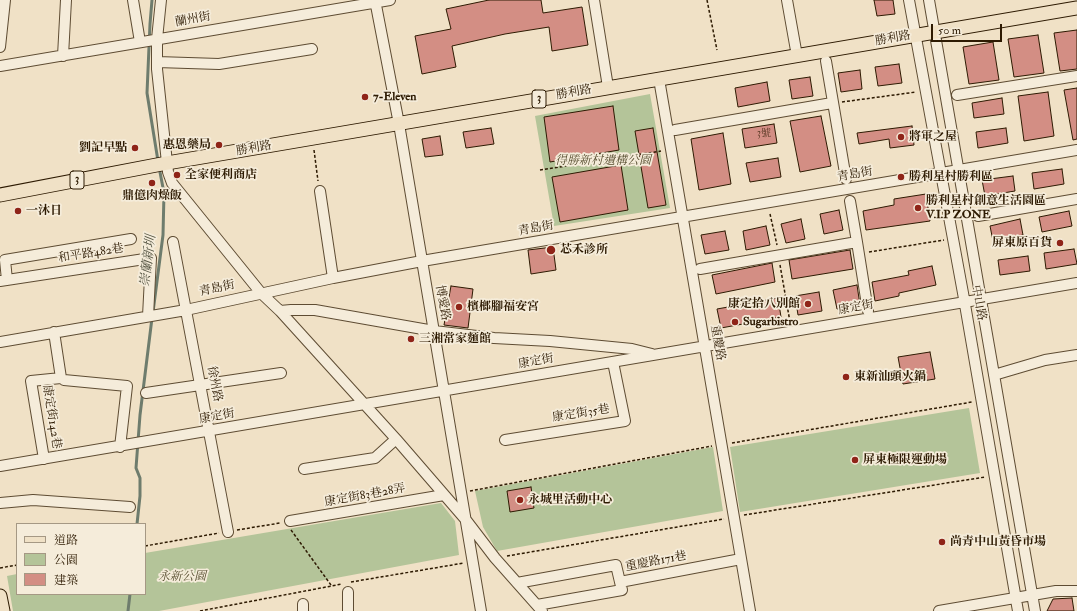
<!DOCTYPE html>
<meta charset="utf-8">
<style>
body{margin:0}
#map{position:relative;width:1077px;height:611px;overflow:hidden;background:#f0e1c6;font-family:"IM FELL Double Pica","Noto Serif TC",serif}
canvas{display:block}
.legend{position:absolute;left:16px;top:523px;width:130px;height:72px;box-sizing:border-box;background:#f5ecda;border:1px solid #a59884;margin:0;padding:5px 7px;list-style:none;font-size:12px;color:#2d1a02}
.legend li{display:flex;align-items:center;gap:8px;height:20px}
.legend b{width:20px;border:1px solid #a59884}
.scale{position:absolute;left:931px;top:24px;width:71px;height:18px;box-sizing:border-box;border:2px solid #2d1a02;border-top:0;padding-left:5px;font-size:12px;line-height:14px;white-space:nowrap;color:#2d1a02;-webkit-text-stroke:3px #f5ecda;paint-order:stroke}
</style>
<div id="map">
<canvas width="1077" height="611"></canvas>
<ul class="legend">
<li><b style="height:5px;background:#f0e1c6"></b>道路</li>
<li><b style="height:11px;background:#b4c499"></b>公園</li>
<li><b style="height:11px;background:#d38e84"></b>建築</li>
</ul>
<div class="scale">50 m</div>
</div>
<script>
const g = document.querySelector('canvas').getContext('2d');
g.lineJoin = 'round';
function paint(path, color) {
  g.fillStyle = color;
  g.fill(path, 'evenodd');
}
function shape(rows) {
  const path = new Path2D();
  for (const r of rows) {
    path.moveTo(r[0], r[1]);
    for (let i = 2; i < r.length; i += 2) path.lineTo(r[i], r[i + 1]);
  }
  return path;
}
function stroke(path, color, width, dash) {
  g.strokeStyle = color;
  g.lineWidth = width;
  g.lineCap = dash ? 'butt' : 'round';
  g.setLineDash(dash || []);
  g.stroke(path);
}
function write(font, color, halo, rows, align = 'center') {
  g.font = font + ' "IM FELL Double Pica","Noto Serif TC",serif';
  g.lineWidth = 3.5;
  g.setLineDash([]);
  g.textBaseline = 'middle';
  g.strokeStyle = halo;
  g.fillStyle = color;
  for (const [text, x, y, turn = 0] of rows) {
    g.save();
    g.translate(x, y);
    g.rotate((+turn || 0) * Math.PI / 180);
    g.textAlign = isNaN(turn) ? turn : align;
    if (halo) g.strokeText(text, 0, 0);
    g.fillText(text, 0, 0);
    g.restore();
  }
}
const green = shape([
 [650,94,670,208,554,226,535,116],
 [969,408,980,473,740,512,730,447],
 [713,447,723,511,497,551,483,527,475,491],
 [441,503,455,521,459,555,159,611,13,611,7,576,17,574,17,594,145,594,145,553]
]);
const stream = shape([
 [152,0,150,24,147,93,158,161],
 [153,312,163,235,164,193,159,167],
 [137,524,140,496,140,478,136,468,140,415,152,318],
 [128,611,130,594]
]);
const building = shape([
 [489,0,541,0,543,13,582,7,588,45,552,51,549,27,505,34,452,46,456,67,422,74,415,36,451,29,446,9,489,0],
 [874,0,893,0,895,14,877,16,874,0],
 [1077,30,1077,69,1060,71,1054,33,1077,30],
 [1038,35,1044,73,1014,77,1008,39,1038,35],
 [993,42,999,80,969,84,963,47,993,42],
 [899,64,902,83,878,86,875,67,899,64],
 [860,70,862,89,841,92,838,73,860,70],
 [810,77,813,96,792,99,789,80,810,77],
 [767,82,770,101,738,107,735,88,767,82],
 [1077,88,1077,139,1073,140,1064,90,1077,88],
 [1048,92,1054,136,1024,141,1018,96,1048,92],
 [1002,98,1004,114,974,118,972,103,1002,98],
 [613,106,619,150,550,162,544,117,613,106],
 [821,116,831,166,800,172,790,121,821,116],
 [774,124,777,143,745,148,742,129,774,124],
 [912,126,914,145,890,148,889,139,859,144,857,133,912,126],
 [491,128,494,144,466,148,463,132,491,128],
 [653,128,666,205,648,208,635,131,653,128],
 [1006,128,1008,143,978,148,976,132,1006,128],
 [723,133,731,184,699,190,691,139,723,133],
 [440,136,443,155,425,157,422,139,440,136],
 [778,158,781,177,750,182,746,163,778,158],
 [621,165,628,210,560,222,552,177,621,165],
 [1062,169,1064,184,1034,189,1032,173,1062,169],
 [1013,176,1015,191,985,196,982,180,1013,176],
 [926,194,930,221,866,230,863,211,894,205,894,199,926,194],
 [839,210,843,230,824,234,820,214,839,210],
 [1069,211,1072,226,1042,232,1039,217,1069,211],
 [801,219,805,239,786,243,781,224,801,219],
 [1020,219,1023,235,993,241,990,226,1020,219],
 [766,226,770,245,746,250,743,231,766,226],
 [725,231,729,250,705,254,701,235,725,231],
 [553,247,556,270,531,274,528,250,553,247],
 [1074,249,1077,264,1046,269,1044,253,1074,249],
 [850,250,853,269,792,279,789,260,850,250],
 [1028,256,1030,271,1000,275,998,260,1028,256],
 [772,263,775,282,716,294,712,275,772,263],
 [932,266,936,285,899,293,899,296,875,301,872,282,909,275,908,271,932,266],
 [857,285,860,305,837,309,833,290,857,285],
 [451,286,473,289,468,328,444,325,451,286],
 [819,292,822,311,798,315,795,296,819,292],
 [778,298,781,317,721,328,717,309,778,298],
 [930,352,935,379,903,384,898,357,930,352],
 [531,487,534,508,510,512,507,491,531,487],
 [1072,598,1074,611,1047,611,1053,599,1072,598]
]);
const path = shape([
 [707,0,717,50],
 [842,102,916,92],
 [314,150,318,181],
 [540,170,661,151],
 [770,214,777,245],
 [869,252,944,240],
 [780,265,790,322],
 [732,443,972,402],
 [470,491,712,446],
 [744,515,985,477],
 [237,530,280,523],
 [291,530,331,585],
 [145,546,219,533],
 [507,556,724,519],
 [0,568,17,565],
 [351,582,464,563],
 [200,611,342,584]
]);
const minor = shape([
 [133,0,140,42],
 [161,0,157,39,157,69,168,172,172,183,261,293,280,311,396,439,466,520,495,558,542,611],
 [375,0,399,124,481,611],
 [594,0,608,87],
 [787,0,797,56],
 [909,0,963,293,1018,611],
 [929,0,1035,611],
 [0,47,5,0],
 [63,56,66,0],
 [826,61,846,179],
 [157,62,219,64,312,49],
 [0,66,390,0],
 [659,79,750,611],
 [957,95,1077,76],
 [675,130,832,103],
 [320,191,333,278],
 [978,216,1077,199],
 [173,242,228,532],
 [857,242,868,311],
 [700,269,857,242,850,201],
 [7,280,5,260,131,239],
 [0,281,151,258,148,316],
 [280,311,291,310,315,310,434,331,494,338,550,341,632,349,652,354],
 [0,342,186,310,333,278,422,261,1077,150],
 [994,375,1045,360,1077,355],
 [64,380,127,386,120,447],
 [146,393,281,373],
 [505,440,625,421,613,362],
 [44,459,31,381,61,378,54,332],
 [0,466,1077,283],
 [304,469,375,458,396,439],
 [0,503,33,500,130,507],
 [290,521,444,495],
 [517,583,616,565,620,582],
 [348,592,348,611],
 [537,605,622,590,620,582,741,559],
 [303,611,303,604],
 [939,611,1056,591,1077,591]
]);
const major = shape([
 [0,195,167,163,1077,8],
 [0,596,3,611]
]);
const markers = [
 [365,97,4,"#8f2418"],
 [901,137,4,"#8f2418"],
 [219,145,4,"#8f2418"],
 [135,148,4,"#8f2418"],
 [177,175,4,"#8f2418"],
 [901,177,4,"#8f2418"],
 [152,183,4,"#8f2418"],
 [918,208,4,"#8f2418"],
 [18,211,4,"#8f2418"],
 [1060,243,4,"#8f2418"],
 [551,250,5,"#8f2418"],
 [808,304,4,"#8f2418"],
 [459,307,4,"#8f2418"],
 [735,322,4,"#8f2418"],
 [411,339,4,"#8f2418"],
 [846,377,4,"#8f2418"],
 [855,460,4,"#8f2418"],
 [520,500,4,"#8f2418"],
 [942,542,4,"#8f2418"]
];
const numberNames = [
 ["3號",764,134]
];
const shields = [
 [539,99,14],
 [77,180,14]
];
const shieldNames = [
 ["3",539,99],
 ["3",77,180]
];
const streetNames = [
 ["蘭州街",193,20,-10],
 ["勝利路",893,39,-10],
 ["勝利路",574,93,-10],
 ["勝利路",254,149,-10],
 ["青島街",855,175,-10],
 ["青島街",536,229,-10],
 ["和平路482巷",91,254,-9],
 ["青島街",217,289,-12],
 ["博愛路",442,303,80],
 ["中山路",978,303,80],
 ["康定街",856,308,-10],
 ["重慶路",717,343,80],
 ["康定街",536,362,-10],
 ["徐州路",214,384,79],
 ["康定街35巷",581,414,-9],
 ["康定街142巷",51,417,81],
 ["康定街",217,417,-10],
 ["康定街83巷28弄",365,496,-10],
 ["重慶路171巷",656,562,-11]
];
const poiNames = [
 ["7-Eleven",373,97],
 ["將軍之屋",909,137],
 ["惠恩藥局",211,145,"right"],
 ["劉記早點",127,148,"right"],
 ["全家便利商店",185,175],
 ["勝利星村勝利區",909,177],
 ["鼎億肉燥飯",152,196,"center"],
 ["勝利星村創意生活園區",926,201],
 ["V.I.P ZONE",926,215],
 ["一沐日",26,211],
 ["屏東原百貨",1052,243,"right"],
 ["芯禾診所",560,250],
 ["康定拾八別館",800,304,"right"],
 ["檳榔腳福安宮",467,307],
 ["Sugarbistro",743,322],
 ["三湘常家麵館",419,339],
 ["東新汕頭火鍋",854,377],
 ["屏東極限運動場",863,460],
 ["永城里活動中心",528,500],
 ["尚青中山黃昏市場",950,542]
];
const parkNames = [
 ["得勝新村遺構公園",603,161],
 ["永新公園",182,577]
];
const waterNames = [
 ["崇蘭新圳",149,261,-83]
];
paint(green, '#b4c499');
stroke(stream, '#6e7c6d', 3);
paint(building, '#d38e84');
stroke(building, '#2d1a02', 1);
stroke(minor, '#5e4c33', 12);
stroke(major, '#2d1a02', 15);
stroke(path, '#2d1a02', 1.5, [3, 2]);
stroke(minor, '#f5ecda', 10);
stroke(major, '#f0e1c6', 13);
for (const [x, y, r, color] of markers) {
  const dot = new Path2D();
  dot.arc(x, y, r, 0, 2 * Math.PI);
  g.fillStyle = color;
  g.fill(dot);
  stroke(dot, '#f5ecda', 1.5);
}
write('10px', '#563722', null, numberNames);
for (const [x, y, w] of shields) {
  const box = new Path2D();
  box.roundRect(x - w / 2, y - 9, w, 18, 3);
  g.fillStyle = '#f5ecda';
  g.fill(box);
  stroke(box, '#2d1a02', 1);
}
write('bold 11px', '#2d1a02', null, shieldNames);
write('12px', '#2d1a02', '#f5ecda', streetNames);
write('bold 12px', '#2d1a02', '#f5ecda', poiNames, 'left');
write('italic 12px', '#564d2f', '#f5ecda', parkNames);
write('italic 13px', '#535341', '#f5ecda', waterNames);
</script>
